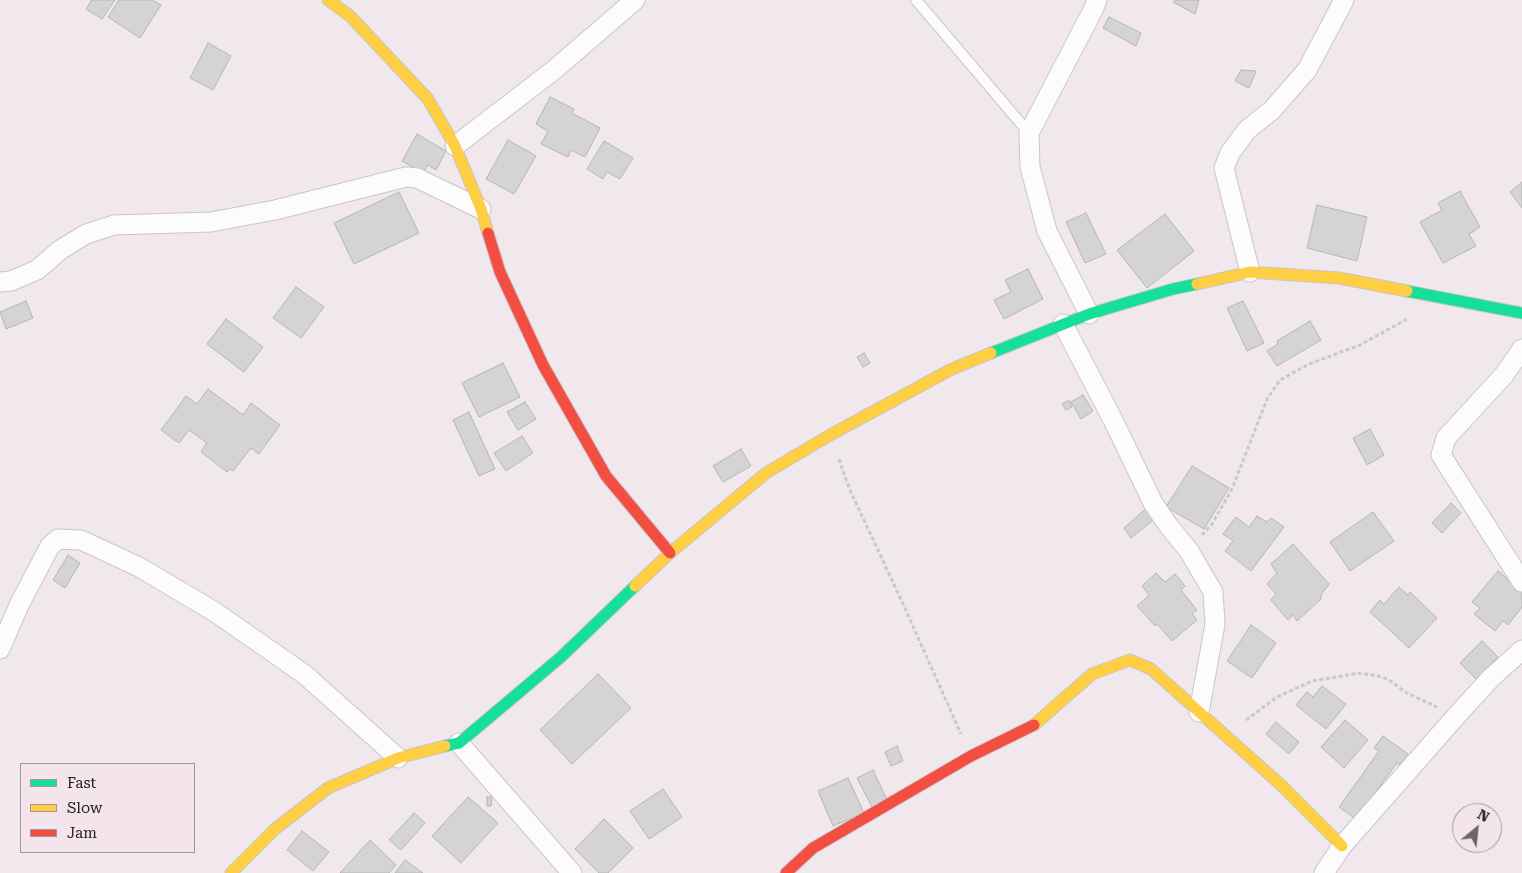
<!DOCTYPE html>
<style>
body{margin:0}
#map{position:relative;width:1522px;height:873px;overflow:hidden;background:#f0e8ed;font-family:"Roboto Serif",serif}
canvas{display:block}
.legend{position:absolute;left:20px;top:763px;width:175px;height:90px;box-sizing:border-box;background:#f4e5ed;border:1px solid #a1969c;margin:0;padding:6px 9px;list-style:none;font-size:15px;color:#252023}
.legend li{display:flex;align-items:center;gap:10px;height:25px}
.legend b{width:25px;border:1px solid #a1969c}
.north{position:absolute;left:1452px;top:803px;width:50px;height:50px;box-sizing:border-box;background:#f4e5ed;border:1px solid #a1969c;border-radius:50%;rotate:28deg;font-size:14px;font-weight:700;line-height:20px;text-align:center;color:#252023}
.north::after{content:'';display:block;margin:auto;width:18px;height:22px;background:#6c666a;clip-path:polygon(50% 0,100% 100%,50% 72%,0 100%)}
</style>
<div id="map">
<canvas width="1522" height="873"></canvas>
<ul class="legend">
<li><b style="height:6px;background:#16e098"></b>Fast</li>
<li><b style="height:6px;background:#ffcf43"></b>Slow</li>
<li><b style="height:6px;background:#f24e42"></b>Jam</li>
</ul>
<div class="north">N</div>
</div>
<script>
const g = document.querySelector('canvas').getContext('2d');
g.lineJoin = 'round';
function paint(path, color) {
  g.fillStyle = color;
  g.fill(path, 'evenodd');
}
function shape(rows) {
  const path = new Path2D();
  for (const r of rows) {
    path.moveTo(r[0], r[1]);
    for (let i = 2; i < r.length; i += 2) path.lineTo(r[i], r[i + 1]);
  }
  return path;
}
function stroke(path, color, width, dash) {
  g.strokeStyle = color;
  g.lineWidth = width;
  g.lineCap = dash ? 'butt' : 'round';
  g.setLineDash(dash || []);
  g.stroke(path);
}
const building = shape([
 [92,0,115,0,102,19,86,9,92,0],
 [119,0,152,0,161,5,140,38,108,17,119,0],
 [1175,0,1199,0,1195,14,1173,2,1175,0],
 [1109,17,1141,33,1136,46,1103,28,1109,17],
 [208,43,231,56,213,90,190,78,208,43],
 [1241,70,1256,71,1249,88,1235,81,1241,70],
 [550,97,574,109,572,113,600,128,585,157,571,150,568,157,541,144,548,131,536,124,550,97],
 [417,134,446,151,436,170,428,165,423,173,402,161,417,134],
 [508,140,536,156,514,194,486,179,508,140],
 [604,141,633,158,620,179,607,172,603,179,587,169,604,141],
 [1522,182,1522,208,1510,192,1522,182],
 [1460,191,1480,227,1469,234,1476,246,1443,263,1420,222,1442,210,1438,203,1460,191],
 [399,192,419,233,354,264,334,223,399,192],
 [1317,205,1367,217,1357,261,1307,248,1317,205],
 [1086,213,1106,254,1085,263,1066,222,1086,213],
 [1165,214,1194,251,1147,288,1117,250,1165,214],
 [1028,269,1043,299,1004,319,994,300,1011,292,1005,280,1028,269],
 [296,287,324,307,301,338,273,318,296,287],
 [26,301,33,318,6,329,0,312,26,301],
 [1243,301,1264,343,1247,351,1227,308,1243,301],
 [226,319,263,347,244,372,207,344,226,319],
 [1310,321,1321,340,1277,366,1267,351,1278,344,1277,341,1310,321],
 [864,353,870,363,863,367,857,357,864,353],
 [503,363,520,397,479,417,462,383,503,363],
 [208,389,243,415,251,403,280,425,259,454,251,448,233,471,230,469,227,472,201,452,207,443,189,430,179,443,161,430,186,396,197,404,208,389],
 [1083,395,1093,411,1081,419,1071,402,1083,395],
 [1069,400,1072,407,1066,410,1062,404,1069,400],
 [525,402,536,419,518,430,507,412,525,402],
 [469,412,495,469,479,476,453,420,469,412],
 [1370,429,1384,455,1367,465,1353,438,1370,429],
 [522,436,533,453,506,471,494,453,522,436],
 [741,449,751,466,723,482,713,466,741,449],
 [1192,466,1229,488,1204,529,1166,507,1192,466],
 [1451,503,1461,513,1442,533,1432,523,1451,503],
 [1150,505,1158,516,1131,538,1124,528,1150,505],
 [1373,512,1394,541,1350,571,1330,542,1373,512],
 [1257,516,1267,522,1271,518,1284,527,1251,571,1225,551,1233,541,1223,534,1236,517,1249,527,1257,516],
 [1293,544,1329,584,1321,595,1321,599,1297,621,1293,615,1288,620,1271,600,1276,594,1267,584,1277,573,1271,564,1293,544],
 [68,555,80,563,65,588,53,580,68,555],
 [1498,571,1522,591,1522,607,1508,625,1503,621,1495,631,1474,614,1480,608,1472,602,1498,571],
 [1156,573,1165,582,1175,574,1185,586,1181,590,1197,610,1192,614,1197,620,1172,641,1157,624,1155,626,1137,606,1149,595,1142,586,1156,573],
 [1399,587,1408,595,1410,592,1437,618,1409,648,1370,612,1380,600,1384,604,1399,587],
 [1251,625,1276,643,1252,678,1227,661,1251,625],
 [1482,641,1498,657,1476,679,1460,663,1482,641],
 [598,674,631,708,572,764,540,730,598,674],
 [1322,686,1346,704,1326,729,1296,705,1307,692,1313,697,1322,686],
 [1345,720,1368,740,1344,768,1321,747,1345,720],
 [1276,722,1299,742,1289,754,1266,734,1276,722],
 [1383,736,1408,754,1400,765,1397,763,1356,819,1339,807,1379,751,1374,748,1383,736],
 [897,746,903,761,891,766,885,752,897,746],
 [873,770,887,800,872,807,857,778,873,770],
 [848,778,864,813,833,826,818,791,848,778],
 [663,789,682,817,649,839,630,811,663,789],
 [468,797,498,823,461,863,432,836,468,797],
 [487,797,492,797,491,806,487,806,487,797],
 [414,813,425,823,401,850,389,840,414,813],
 [604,819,633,848,608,873,599,873,575,849,604,819],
 [302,831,329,852,313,871,287,850,302,831],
 [370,840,396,865,389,873,340,873,370,840],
 [405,860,423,873,395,873,405,860]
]);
const path = shape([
 [839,459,849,488,904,606,961,734],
 [1202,535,1212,524,1232,489,1267,399,1280,380,1309,364,1360,345,1409,318],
 [1246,720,1277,697,1312,681,1360,673,1383,677,1392,682,1405,692,1437,707]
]);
const lane = shape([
 [916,0,1029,133]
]);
const street = shape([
 [455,146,554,70,635,0],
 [1250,272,1224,168,1230,153,1247,130,1272,110,1307,70,1344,0],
 [0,282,11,281,37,270,60,250,86,234,114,225,211,222,275,210,406,177,417,178,481,209],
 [1089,314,1047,231,1030,167,1029,133,1093,10,1097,0],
 [1063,324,1113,420,1153,503,1168,525,1189,551,1213,592,1215,624,1199,712],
 [1522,349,1504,375,1446,438,1441,455,1522,582],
 [0,649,20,603,50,546,58,539,81,540,139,567,215,612,304,674,398,758],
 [459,743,572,873],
 [1324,873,1342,846,1458,714,1491,678,1522,650]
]);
const fast = shape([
 [1407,291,1522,313],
 [991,353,1089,314,1173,289,1197,284],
 [445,746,459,743,561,657,635,586]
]);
const slow = shape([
 [328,0,350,16,428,99,455,146,481,209,488,233],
 [1197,284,1250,272,1339,278,1407,291],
 [635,586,670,553,766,473,830,435,952,369,991,353],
 [1034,725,1092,674,1130,660,1151,669,1281,785,1342,846],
 [231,873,275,829,328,788,398,758,445,746]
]);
const jam = shape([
 [488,233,500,272,543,365,606,476,670,553],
 [786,873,813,848,971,756,1034,725]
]);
paint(building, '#d5d4d5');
stroke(building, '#b5b5b6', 1);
stroke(lane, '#cbc5c8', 12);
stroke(street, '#cbc5c8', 21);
stroke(fast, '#cbc5c8', 13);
stroke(slow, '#cbc5c8', 13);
stroke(jam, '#cbc5c8', 13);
stroke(path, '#cbc8ca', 3, [4, 2.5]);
stroke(lane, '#fdfcfc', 10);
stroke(street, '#fdfcfc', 19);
stroke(fast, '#16e098', 11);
stroke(slow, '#ffcf43', 11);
stroke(jam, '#f24e42', 11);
</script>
